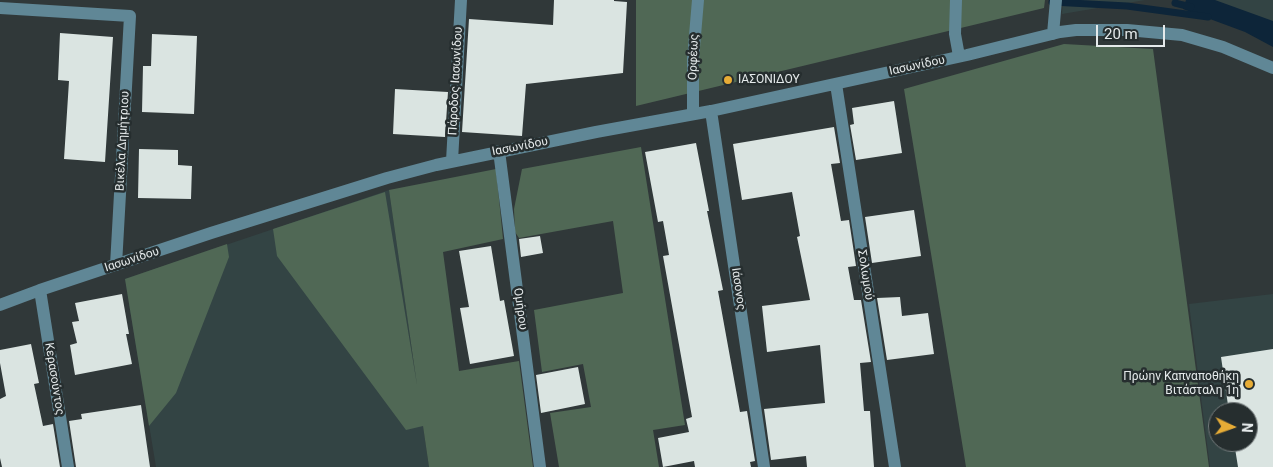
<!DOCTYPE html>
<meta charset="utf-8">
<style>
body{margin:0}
#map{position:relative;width:1273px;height:467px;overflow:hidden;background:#303839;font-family:Roboto,sans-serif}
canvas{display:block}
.north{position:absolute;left:1208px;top:402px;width:50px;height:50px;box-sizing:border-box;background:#262e2f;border:1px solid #72797a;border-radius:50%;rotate:93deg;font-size:14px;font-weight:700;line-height:20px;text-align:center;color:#e5eaeb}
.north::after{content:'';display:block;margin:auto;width:18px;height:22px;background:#e7ac36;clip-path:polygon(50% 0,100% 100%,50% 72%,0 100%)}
.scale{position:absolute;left:1096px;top:25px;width:69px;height:22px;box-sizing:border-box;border:2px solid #e5eaeb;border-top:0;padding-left:6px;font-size:15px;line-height:18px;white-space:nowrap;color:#e5eaeb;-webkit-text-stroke:4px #262e2f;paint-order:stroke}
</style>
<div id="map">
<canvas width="1273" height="467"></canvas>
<div class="north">N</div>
<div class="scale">20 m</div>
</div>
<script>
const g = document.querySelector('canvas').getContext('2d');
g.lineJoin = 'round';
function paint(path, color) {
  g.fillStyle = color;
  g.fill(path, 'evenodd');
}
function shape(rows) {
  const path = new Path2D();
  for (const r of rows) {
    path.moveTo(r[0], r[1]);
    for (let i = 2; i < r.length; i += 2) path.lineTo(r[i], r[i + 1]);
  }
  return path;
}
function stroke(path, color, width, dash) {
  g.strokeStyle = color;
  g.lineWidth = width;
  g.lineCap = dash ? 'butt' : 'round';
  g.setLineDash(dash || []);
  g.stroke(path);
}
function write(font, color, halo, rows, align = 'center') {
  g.font = font + ' Roboto,sans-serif';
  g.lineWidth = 5;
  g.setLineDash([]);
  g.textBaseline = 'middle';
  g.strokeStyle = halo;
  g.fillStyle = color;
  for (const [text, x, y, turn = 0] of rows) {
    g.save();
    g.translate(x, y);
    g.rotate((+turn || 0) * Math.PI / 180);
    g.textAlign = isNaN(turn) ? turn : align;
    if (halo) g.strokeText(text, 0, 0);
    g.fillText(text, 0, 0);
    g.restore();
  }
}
const built = shape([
 [1063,0,1145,0,1062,14],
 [1195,0,1273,0,1273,37],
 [389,190,429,467,156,467,125,279],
 [1273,294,1273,467,1210,467,1189,304],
 [1218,412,1248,412,1248,442,1218,442]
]);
const green = shape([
 [636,0,1045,0,1044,8,636,106],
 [1064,44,1153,49,1209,467,966,467,904,89],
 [641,147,685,425,653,430,659,467,559,467,550,413,591,407,583,364,542,372,534,310,623,293,613,221,519,238,515,232,514,209,522,169],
 [496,169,503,239,443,252,459,371,519,361,533,467,429,467,423,426,406,430,277,256,273,229,385,192,417,385,389,190],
 [227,244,229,257,176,393,149,426,125,279]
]);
const water = shape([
 [1186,0,1215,0,1273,21,1273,47,1245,32,1183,9]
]);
const stream = shape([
 [1052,2,1127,6,1208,17],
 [1175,3,1191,7]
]);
const building = shape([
 [554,0,614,0,614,1,627,2,623,73,526,84,522,136,462,132,469,19,553,25],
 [60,33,113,37,105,162,64,159,69,81,58,80],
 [152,34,197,36,194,114,142,112,143,66,151,66],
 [395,89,448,92,445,137,393,134],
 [894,101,902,153,856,160,850,125,854,124,852,108],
 [834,127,840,163,831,164,841,221,849,220,856,266,848,267,854,300,861,300,871,362,860,363,864,411,870,411,874,467,807,467,806,456,771,460,764,409,825,403,820,345,767,352,762,306,810,300,797,237,800,236,792,192,742,200,733,144],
 [696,143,709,211,707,211,723,290,718,291,740,412,747,411,755,461,750,462,751,467,695,467,694,461,663,467,658,438,689,432,686,419,692,417,663,256,669,255,663,221,658,222,645,152],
 [139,149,178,150,178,165,192,166,191,199,138,198],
 [914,210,921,256,872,263,865,217],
 [540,236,543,253,521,257,519,239],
 [491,246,500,301,504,300,514,356,470,364,460,308,469,307,459,251],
 [122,294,129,334,126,334,132,364,75,375,70,345,77,343,72,322,79,321,75,303],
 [900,297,902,316,928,313,934,354,887,360,877,298],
 [31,344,39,383,34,384,43,426,53,424,60,467,2,467,0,458,0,399,6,396,0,363,0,350],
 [1273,349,1273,467,1238,467,1234,442,1248,442,1248,412,1229,412,1221,357],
 [578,367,585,404,541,413,536,375],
 [141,405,150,467,76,467,69,421,82,419,81,414]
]);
const minor = shape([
 [956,0,955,34,959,56],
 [0,8,130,16,116,265],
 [1053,34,1056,0],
 [836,84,895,467],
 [711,111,764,467],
 [693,114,693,59,698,0],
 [499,151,540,467],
 [452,161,461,0],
 [40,290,68,467],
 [0,305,40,290,211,233,387,178,436,165,596,132,711,111,967,55,1060,32,1076,30,1127,30,1182,35,1223,47,1273,68]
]);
const markers = [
 [728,80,5,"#e7ac36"],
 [1249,384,5,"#e7ac36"]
];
const streetNames = [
 ["Ορφέως",694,57,-88],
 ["Ιασωνίδου",917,66,-12],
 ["Πάροδος Ιασωνίδου",456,81,-87],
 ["Βικέλα Δημήτριου",123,141,-87],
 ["Ιασωνίδου",520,147,-11],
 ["Ιασωνίδου",132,260,-18],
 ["Σολωμού",865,275,81],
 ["Ιάσονος",738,289,82],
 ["Ομήρου",520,309,82],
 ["Κερασούντος",54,379,81]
];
const poiNames = [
 ["ΙΑΣΟΝΙΔΟΥ",738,80],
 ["Πρώην Καπναποθήκη",1239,377,"right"],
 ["Βιτάσταλη 1η",1239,391,"right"]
];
paint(built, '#344');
paint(green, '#506855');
paint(water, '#0d2539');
stroke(stream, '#0d2539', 7);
paint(building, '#dae4e1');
stroke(minor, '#608796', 12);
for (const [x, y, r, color] of markers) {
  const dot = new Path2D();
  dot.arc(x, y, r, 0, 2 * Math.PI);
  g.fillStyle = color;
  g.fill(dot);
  stroke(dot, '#262e2f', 2);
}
write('12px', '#e5eaeb', '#262e2f', streetNames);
write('12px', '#e5eaeb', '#262e2f', poiNames, 'left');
</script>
